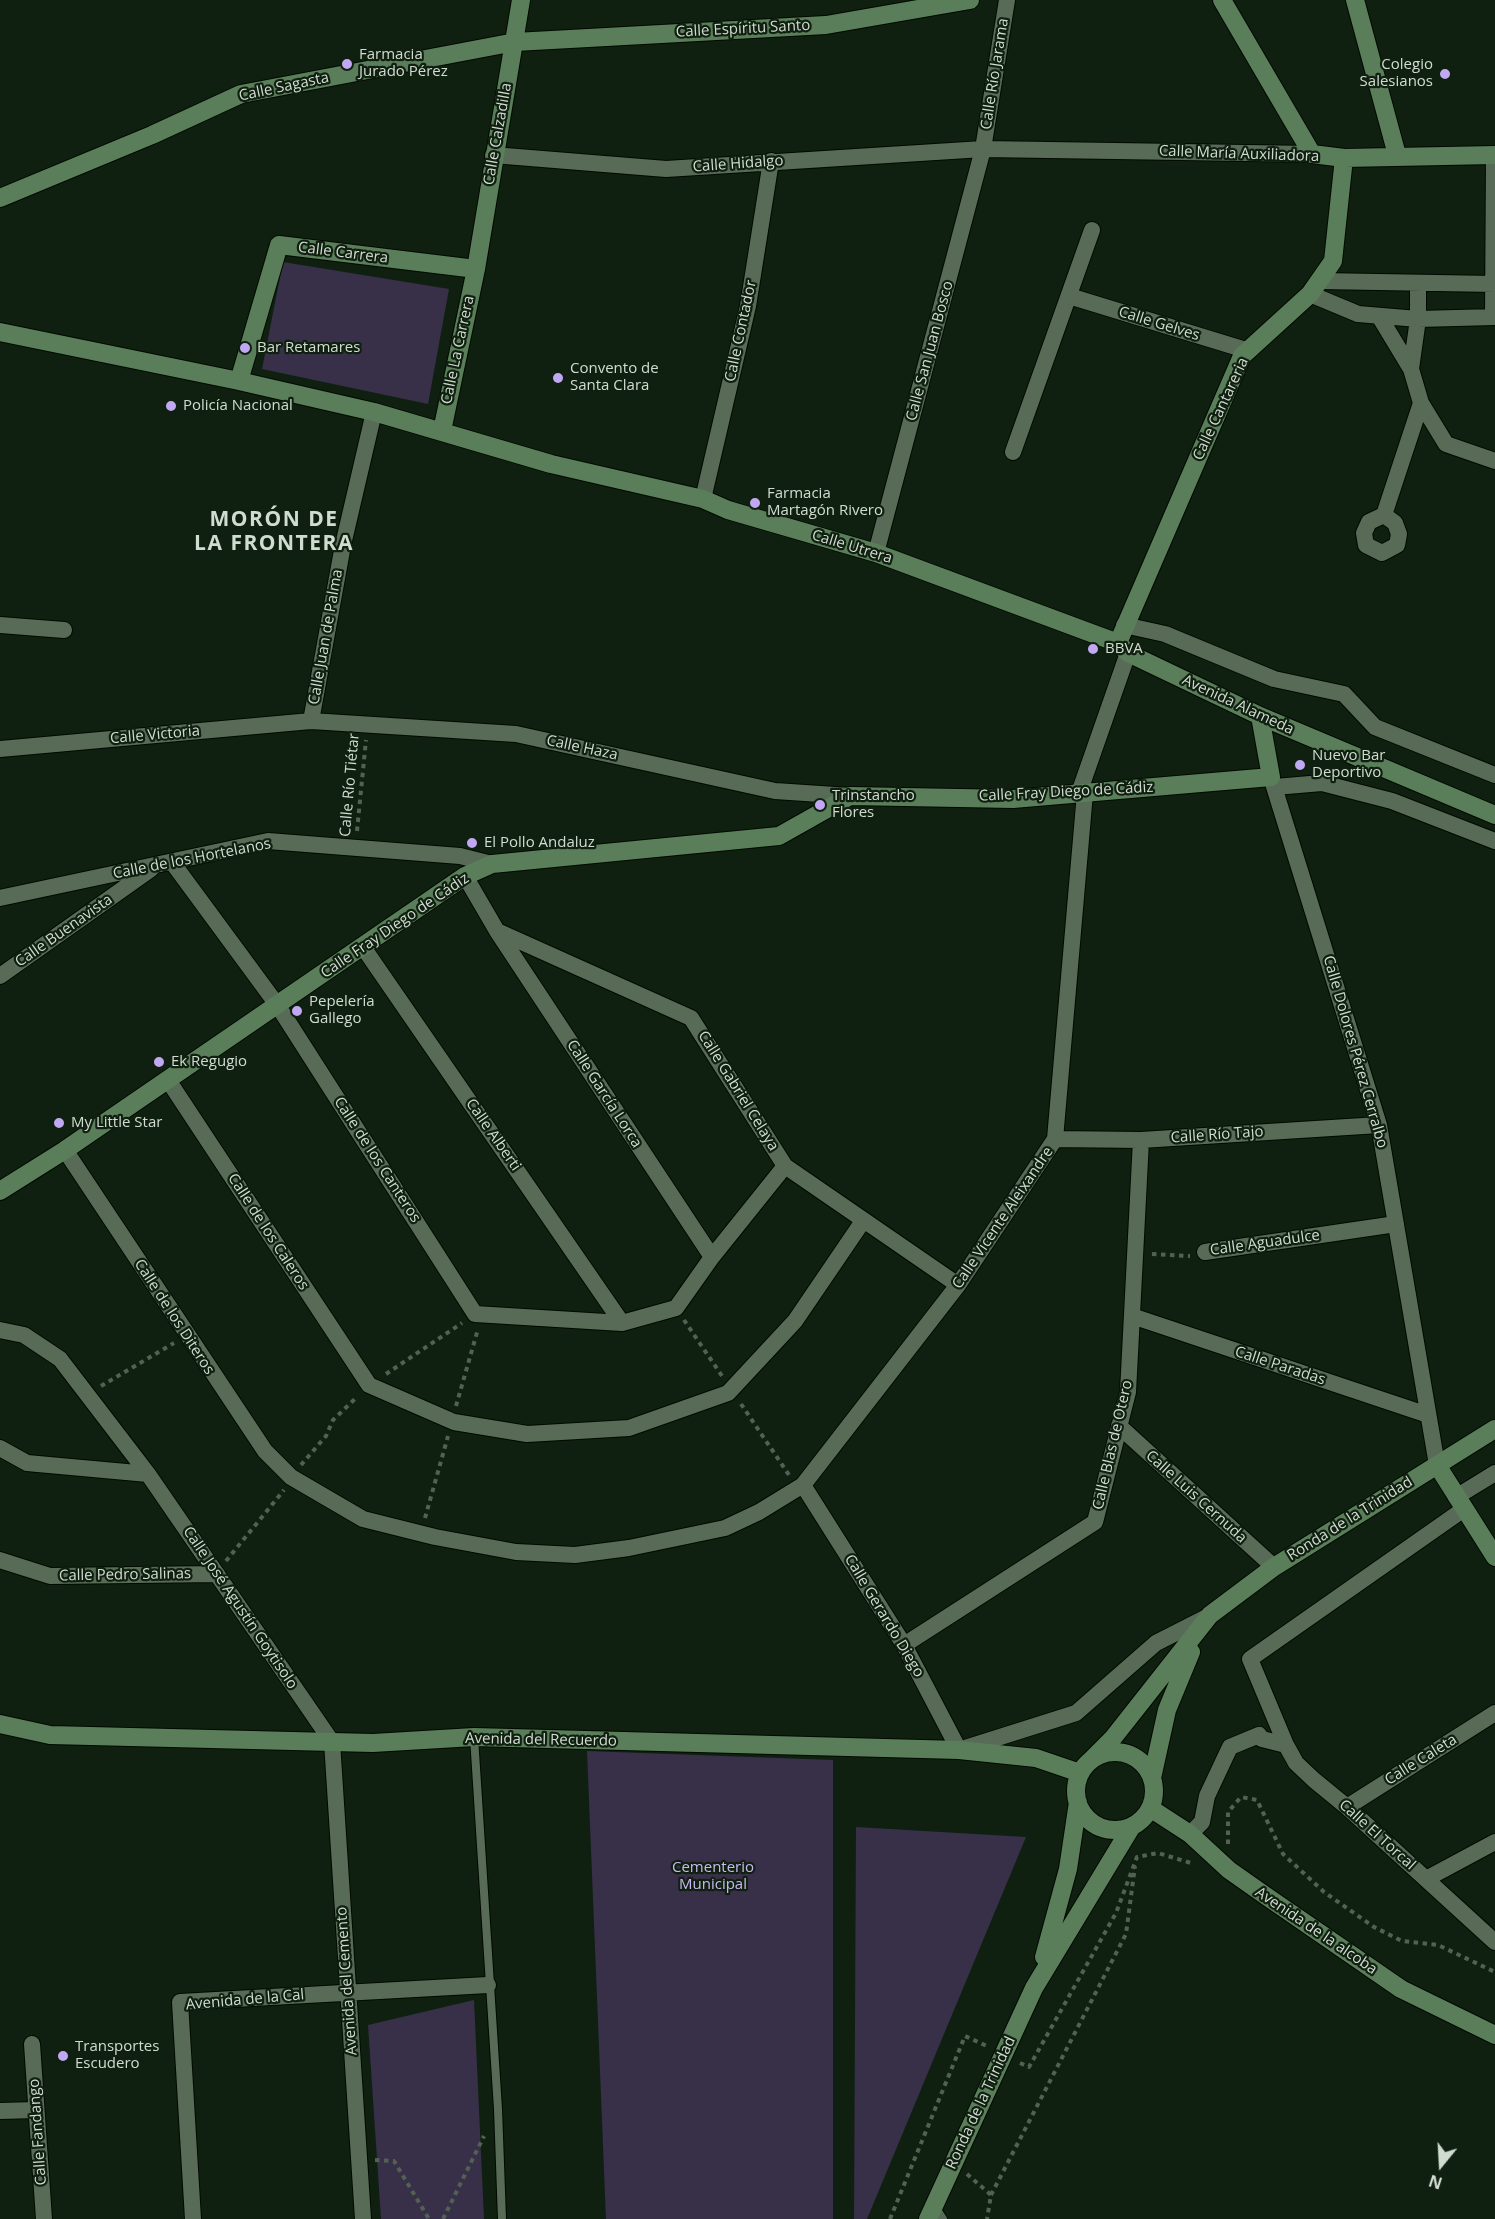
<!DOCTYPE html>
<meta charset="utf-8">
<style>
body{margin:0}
#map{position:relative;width:1495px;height:2219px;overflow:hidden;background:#102010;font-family:"Open Sans",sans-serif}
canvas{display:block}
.north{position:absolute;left:1411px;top:2135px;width:60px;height:60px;-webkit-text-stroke:4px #102010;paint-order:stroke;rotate:198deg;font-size:16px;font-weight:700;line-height:24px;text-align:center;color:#d1dcd1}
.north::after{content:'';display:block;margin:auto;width:21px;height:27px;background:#d1dcd1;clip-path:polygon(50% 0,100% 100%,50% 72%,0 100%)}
</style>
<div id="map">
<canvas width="1495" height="2219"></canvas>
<div class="north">N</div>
</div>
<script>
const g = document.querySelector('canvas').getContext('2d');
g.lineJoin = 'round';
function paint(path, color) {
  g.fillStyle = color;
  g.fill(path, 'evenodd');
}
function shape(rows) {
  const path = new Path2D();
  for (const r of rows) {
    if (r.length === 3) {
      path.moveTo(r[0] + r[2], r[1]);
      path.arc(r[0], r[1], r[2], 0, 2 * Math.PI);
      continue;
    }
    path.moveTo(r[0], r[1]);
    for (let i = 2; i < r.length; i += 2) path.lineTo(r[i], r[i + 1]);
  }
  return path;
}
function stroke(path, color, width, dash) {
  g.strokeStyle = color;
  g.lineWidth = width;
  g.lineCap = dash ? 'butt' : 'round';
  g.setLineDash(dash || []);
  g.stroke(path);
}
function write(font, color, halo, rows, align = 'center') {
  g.font = font + ' "Open Sans",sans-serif';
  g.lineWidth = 4.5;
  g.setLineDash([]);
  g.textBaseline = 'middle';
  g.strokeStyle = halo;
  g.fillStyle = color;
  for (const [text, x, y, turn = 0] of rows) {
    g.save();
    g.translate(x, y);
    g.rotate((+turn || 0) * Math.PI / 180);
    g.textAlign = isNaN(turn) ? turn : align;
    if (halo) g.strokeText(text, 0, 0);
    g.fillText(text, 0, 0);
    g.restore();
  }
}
const green = shape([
 [283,262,449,289,428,404,262,369],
 [587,1751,833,1760,833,2219,606,2219],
 [856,1827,1026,1837,867,2219,854,2219],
 [474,2000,484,2219,381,2219,368,2025]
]);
const path = shape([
 [357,831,366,740],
 [1152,1254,1190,1256],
 [684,1320,722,1376],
 [386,1374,462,1323],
 [101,1386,174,1343],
 [741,1404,789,1475],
 [456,1406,478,1329],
 [301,1465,326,1436,333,1420,357,1397],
 [425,1518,448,1436],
 [226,1561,284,1490],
 [1228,1844,1228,1812,1241,1797,1257,1800,1283,1854,1324,1892,1374,1927,1402,1941,1438,1945,1495,1972],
 [1020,2063,1029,2067,1116,1913,1137,1857,1158,1853,1191,1863],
 [375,2160,394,2161,429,2219],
 [967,2174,991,2195,987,2219],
 [991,2195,1126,1934,1135,1866],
 [443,2219,484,2136],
 [890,2219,965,2036,989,2047]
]);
const lane = shape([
 [474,1737,498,2109,502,2219],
 [934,2205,943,2219]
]);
const street = shape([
 [493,155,666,169,983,149,1312,154],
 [1320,281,1495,284],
 [1310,294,1358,314,1418,319,1495,317],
 [1069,296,1249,351],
 [1379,316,1411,369,1421,403,1446,444,1495,461],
 [1493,317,1494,155],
 [1411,369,1418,319,1418,284],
 [1013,452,1092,230],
 [703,499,748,306,771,161],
 [1384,515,1421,403],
 [1384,515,1395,523,1399,534,1397,545,1382,553,1366,545,1364,533,1369,522,1384,515],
 [876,553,983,149,1007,0],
 [0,625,64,630],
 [1124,625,1165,634,1274,679,1344,694,1375,727,1495,775],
 [311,721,343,545,374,412],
 [0,749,311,721,516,734,775,791,850,796],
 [1271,777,1379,1125,1437,1465],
 [1275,787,1322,783,1392,801,1495,841],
 [1079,793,1128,653],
 [172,862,278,1006,475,1314,622,1323,676,1308,712,1257,785,1166],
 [465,876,497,931,712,1257],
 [0,898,268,841,460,856,492,864],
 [497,931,691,1018,785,1166,958,1285],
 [363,947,622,1323],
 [0,976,151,869],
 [168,1080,369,1385,454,1422,527,1434,629,1428,728,1393,795,1321,863,1221],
 [1055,1139,1141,1140,1379,1125],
 [65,1150,265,1451,291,1477,363,1519,435,1537,516,1552,575,1555,629,1548,725,1528,759,1512,803,1485,958,1285,1055,1139,1085,793],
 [1205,1252,1396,1224],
 [1132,1316,1428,1415],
 [0,1330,24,1335,60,1359,148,1474,332,1742,363,2219],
 [1119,1426,1274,1567],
 [0,1448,27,1463,148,1474],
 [803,1485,904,1645,959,1750,1076,1713,1156,1643,1209,1616],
 [1456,1497,1495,1473],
 [0,1560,50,1576,217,1574],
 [904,1645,1095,1522,1128,1392,1141,1140],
 [1286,1745,1250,1659,1464,1509],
 [1347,1807,1495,1713],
 [1190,1834,1202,1822,1207,1796,1230,1747,1259,1735,1262,1739,1286,1745,1296,1763,1314,1780,1347,1807,1495,1942],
 [1426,1879,1495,1842],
 [32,2044,44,2219],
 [0,2111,36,2110],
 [193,2219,180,2002,488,1985]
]);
const secondary = shape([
 [1222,0,1312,154,1344,158,1495,155],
 [1355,0,1397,155],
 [0,198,152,135,241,94,515,42,826,25,970,0],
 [0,332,239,381,374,412,551,464,703,499,728,510,876,553,1118,643,1128,653,1260,716,1495,815],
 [239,381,279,245,476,269],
 [442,431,476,269,521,0],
 [1118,643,1242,356,1310,294,1333,261,1344,158],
 [0,1191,65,1150,465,876,492,864,779,836,850,796,1013,799,1271,777,1260,716],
 [1437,1465,1495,1557],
 [0,1724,50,1735,332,1742,373,1743,474,1737,959,1750,1036,1758,1080,1773],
 [1115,1791,39],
 [1090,1761,1113,1738,1210,1615,1274,1567,1495,1429],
 [1152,1778,1167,1710,1191,1652],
 [1150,1808,1190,1834,1229,1870,1266,1896,1401,1989,1495,2035],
 [1044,1957,1068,1869,1078,1802],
 [928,2219,1034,1988,1132,1826]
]);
const markers = [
 [347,64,6,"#c1a8f3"],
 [1445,74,6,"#c1a8f3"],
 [245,348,6,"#c1a8f3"],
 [558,378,6,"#c1a8f3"],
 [171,406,6,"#c1a8f3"],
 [755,503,6,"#c1a8f3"],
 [1093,649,6,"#c1a8f3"],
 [1300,765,6,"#c1a8f3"],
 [820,805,6,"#c1a8f3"],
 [472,843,6,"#c1a8f3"],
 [297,1011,6,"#c1a8f3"],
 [159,1062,6,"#c1a8f3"],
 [59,1123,6,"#c1a8f3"],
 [63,2056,6,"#c1a8f3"]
];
const streetNames = [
 ["Calle Espíritu Santo",743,29,-3],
 ["Calle Río Jarama",995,74,-81],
 ["Calle Sagasta",284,87,-12],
 ["Calle Calzadilla",498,134,-80],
 ["Calle María Auxiliadora",1239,154,2],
 ["Calle Hidalgo",738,164,-4],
 ["Calle Carrera",343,253,7],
 ["Calle Gelves",1159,324,17],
 ["Calle Contador",741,331,-78],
 ["Calle La Carrera",458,350,-78],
 ["Calle San Juan Bosco",930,351,-75],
 ["Calle Cantareria",1221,409,-65],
 ["Calle Utrera",852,547,17],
 ["Calle Juan de Palma",326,637,-80],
 ["Avenida Alameda",1238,705,25],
 ["Calle Victoria",155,735,-5],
 ["Calle Haza",582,748,12],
 ["Calle Río Tiétar",350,785,-85],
 ["Calle Fray Diego de Cádiz",1066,792,-3],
 ["Calle de los Hortelanos",192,859,-11],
 ["Calle Fray Diego de Cádiz",395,926,-34],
 ["Calle Buenavista",64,931,-35],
 ["Calle Dolores Pérez Cerralbo",1355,1052,74],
 ["Calle Gabriel Celaya",738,1091,58],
 ["Calle García Lorca",604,1094,57],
 ["Calle Alberti",493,1135,55],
 ["Calle Río Tajo",1217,1135,-4],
 ["Calle de los Canteros",377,1160,57],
 ["Calle Vicente Aleixandre",1003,1218,-56],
 ["Calle de los Caleros",268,1232,57],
 ["Calle Aguadulce",1265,1243,-8],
 ["Calle de los Diteros",174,1317,57],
 ["Calle Paradas",1280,1366,18],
 ["Calle Blas de Otero",1113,1445,-77],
 ["Calle Luis Cernuda",1196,1497,42],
 ["Ronda de la Trinidad",1350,1519,-32],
 ["Calle Pedro Salinas",125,1575,-1],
 ["Calle José Agustín Goytisolo",240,1608,56],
 ["Calle Gerardo Diego",884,1616,59],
 ["Avenida del Recuerdo",541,1740,1],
 ["Calle Caleta",1421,1760,-32],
 ["Calle El Torcal",1377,1835,42],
 ["Avenida de la alcoba",1316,1931,34],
 ["Avenida del Cemento",347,1981,-94],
 ["Avenida de la Cal",245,2000,-5],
 ["Ronda de la Trinidad",981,2103,-65],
 ["Calle Fandango",38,2132,-94]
];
const poiNames = [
 ["Farmacia",359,55],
 ["Jurado Pérez",359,72],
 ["Colegio",1433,65,"right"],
 ["Salesianos",1433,82,"right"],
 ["Bar Retamares",257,348],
 ["Convento de",570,369],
 ["Santa Clara",570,386],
 ["Policía Nacional",183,406],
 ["Farmacia",767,494],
 ["Martagón Rivero",767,511],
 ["BBVA",1105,649],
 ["Nuevo Bar",1312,756],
 ["Deportivo",1312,773],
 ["Trinstancho",832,796],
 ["Flores",832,813],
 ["El Pollo Andaluz",484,843],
 ["Pepelería",309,1002],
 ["Gallego",309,1019],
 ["Ek Regugio",171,1062],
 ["My Little Star",71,1123],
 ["Transportes",75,2047],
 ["Escudero",75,2064]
];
const parkNames = [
 ["Cementerio",713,1868],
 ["Municipal",713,1885]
];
const districtNames = [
 ["MORÓN DE",274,520],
 ["LA FRONTERA",274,544]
];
paint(green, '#382f49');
stroke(lane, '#000a01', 10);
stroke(street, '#000a01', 18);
stroke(secondary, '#000a01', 20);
stroke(path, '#536153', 4, [4.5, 4.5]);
stroke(lane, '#586b57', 8);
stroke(street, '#586b57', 16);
stroke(secondary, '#5a7e59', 18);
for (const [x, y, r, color] of markers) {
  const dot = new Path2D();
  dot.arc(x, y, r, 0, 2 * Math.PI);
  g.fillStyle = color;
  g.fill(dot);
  stroke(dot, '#102010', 2);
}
write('15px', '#d1dcd1', '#102010', streetNames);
write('15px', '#d1dcd1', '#102010', poiNames, 'left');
write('15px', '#cbb7f4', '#102010', parkNames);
g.letterSpacing = '1.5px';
write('bold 21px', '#d1dcd1', '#102010', districtNames);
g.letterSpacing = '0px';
</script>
